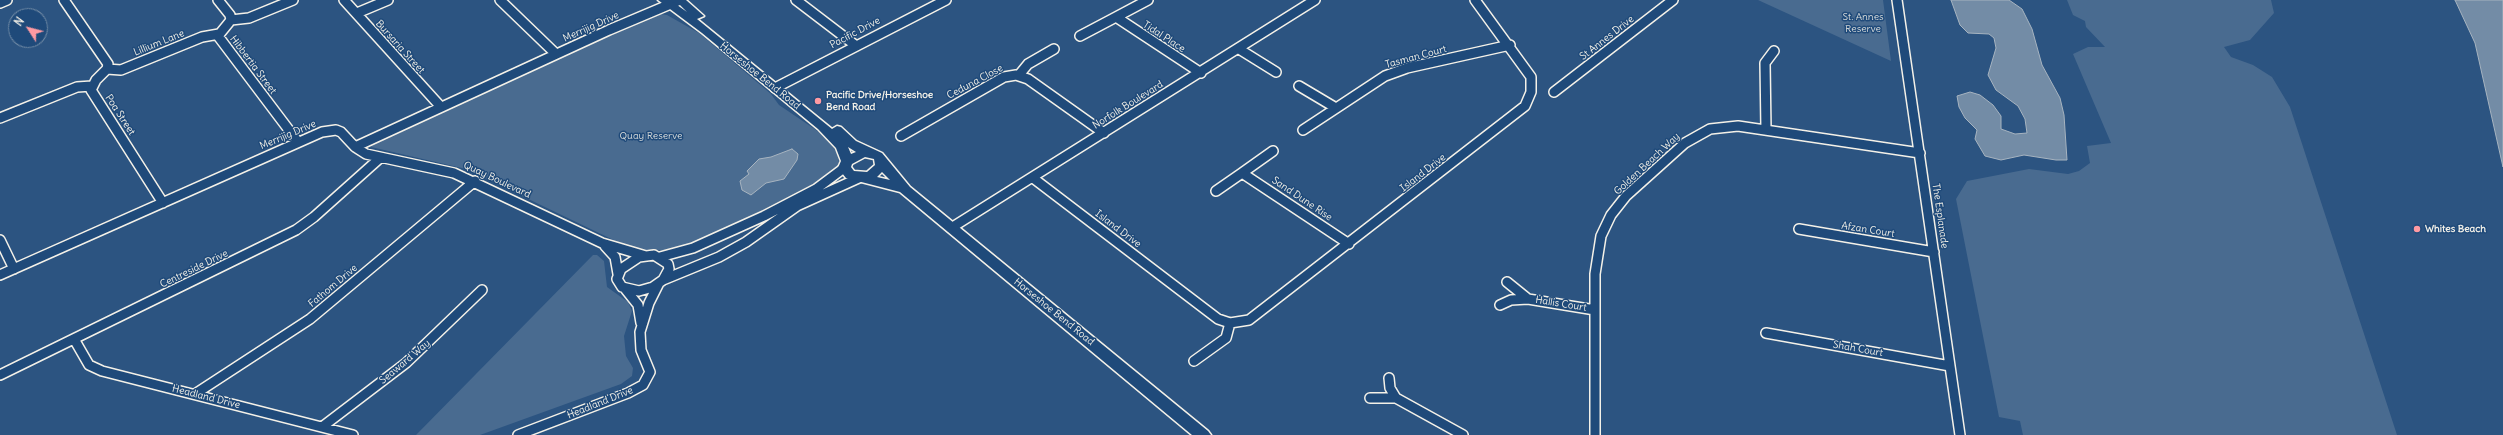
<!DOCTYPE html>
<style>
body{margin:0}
#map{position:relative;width:2503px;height:435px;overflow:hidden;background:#2c5481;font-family:Delius,sans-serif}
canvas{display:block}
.north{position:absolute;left:8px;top:8px;width:40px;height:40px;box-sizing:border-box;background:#1f4a7a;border:1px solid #748da6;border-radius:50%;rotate:306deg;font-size:11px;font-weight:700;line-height:16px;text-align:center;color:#f4f1e8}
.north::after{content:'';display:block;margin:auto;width:14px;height:18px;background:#ff9aa2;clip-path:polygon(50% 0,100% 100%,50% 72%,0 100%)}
</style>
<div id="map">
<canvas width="2503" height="435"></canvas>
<div class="north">N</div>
</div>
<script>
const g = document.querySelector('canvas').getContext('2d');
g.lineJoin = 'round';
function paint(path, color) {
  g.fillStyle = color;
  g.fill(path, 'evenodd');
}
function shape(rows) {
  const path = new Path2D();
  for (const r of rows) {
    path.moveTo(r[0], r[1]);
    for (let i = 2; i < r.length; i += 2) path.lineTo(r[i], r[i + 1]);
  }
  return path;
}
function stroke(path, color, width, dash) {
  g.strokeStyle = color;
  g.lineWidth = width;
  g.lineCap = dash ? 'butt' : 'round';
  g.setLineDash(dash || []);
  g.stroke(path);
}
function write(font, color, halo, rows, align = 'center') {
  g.font = font + ' Delius,sans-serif';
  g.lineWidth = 3;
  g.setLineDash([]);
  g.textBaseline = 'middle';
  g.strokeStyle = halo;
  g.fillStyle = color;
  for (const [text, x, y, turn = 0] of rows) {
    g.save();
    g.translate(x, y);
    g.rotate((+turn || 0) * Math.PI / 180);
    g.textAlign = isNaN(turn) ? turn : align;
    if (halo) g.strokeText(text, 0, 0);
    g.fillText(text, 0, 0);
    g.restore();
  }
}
const green = shape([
 [1758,0,1883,0,1891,61],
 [2067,0,2271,0,2274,13,2250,40,2224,47,2231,57,2253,65,2272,77,2290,107,2397,435,2023,435,2020,421,1999,417,1956,199,1967,181,2029,169,2068,174,2079,171,2090,163,2087,146,2111,143,2073,54,2088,47,2105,47,2086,27,2085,21,2073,15],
 [661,14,667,15,699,33,771,94,779,105,822,134,837,152,839,162,838,167,819,181,777,205,690,245,673,250,650,250,626,246,466,169,371,147,376,142,606,35],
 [593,255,597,255,604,261,607,287,628,302,632,311,624,336,626,356,633,368,632,376,621,384,480,435,416,435]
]);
const water = shape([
 [1951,0,2009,0,2022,9,2032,29,2042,65,2060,98,2064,115,2067,160,2056,160,2024,155,2001,160,1985,156,1975,139,1977,130,1965,118,1959,107,1957,96,1970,92,1980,95,1993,105,2001,116,2001,129,2015,134,2027,133,2025,119,2018,106,1996,90,1988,75,1996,48,1994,38,1989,34,1968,33,1960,25,1951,0],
 [2455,0,2503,0,2503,167,2475,43,2455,0],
 [792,149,798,154,797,160,784,179,766,183,751,195,742,190,740,181,749,174,747,171,759,159,771,157,792,149]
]);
const street = shape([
 [64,0,108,64,107,69,96,80,91,90,163,203],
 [218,0,230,15,231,20,218,36,298,142],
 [344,0,441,107],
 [500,0,556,54],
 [796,0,855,45],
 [1897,0,1960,435],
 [0,3,7,0],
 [357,13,388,0],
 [1116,17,1148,0],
 [231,20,249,18,293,0],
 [1080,36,1116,17,1201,73],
 [1239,49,1276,72],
 [107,69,121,70,202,37,219,34],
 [1019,75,1028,64,1054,49],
 [1299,86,1336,108],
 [775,88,946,0],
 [1554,92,1673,0],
 [0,118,77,87,92,86],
 [1303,130,1385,76,1407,68,1510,45],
 [1766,130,1765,63,1774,51],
 [901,136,1004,77,1016,75,1028,79,1104,133],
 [355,147,366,154,454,173,602,243,646,256],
 [1242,173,1273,151],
 [1033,178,1218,319,1230,323],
 [1216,191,1242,173,1349,244],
 [951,228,1315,0],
 [1799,229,1934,252],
 [0,240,14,269],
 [605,246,615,257,618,274],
 [654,255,668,264,669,269,663,280,653,287,639,291,622,287,617,279,621,269,639,257,654,255],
 [660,257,693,248,764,216,816,189,844,168],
 [0,275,322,132,336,130,341,132,355,147,609,30,680,0],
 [663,280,719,257,746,242,797,206,861,177],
 [1507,282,1528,299,1595,310],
 [626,290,638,305,641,323],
 [1500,305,1511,300,1528,299],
 [1766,333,1950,366],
 [74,339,89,365,102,371,353,435],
 [1194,361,1226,338,1230,323,1249,320,1525,106,1531,92,1531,77,1475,0],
 [0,375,296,230,314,217,380,158],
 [1389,378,1390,388,1396,398,1463,435],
 [195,394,310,319,475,181],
 [1370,398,1396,398],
 [322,427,406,363,482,290],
 [518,435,628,393,643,385,650,372,641,350,640,332,649,303,659,283],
 [1595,435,1595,274,1601,236,1611,215,1626,196,1685,143,1710,129,1738,126,1920,153]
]);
const secondary = shape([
 [658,0,670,0,687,12,675,0,686,0,704,16,697,19,832,129,837,126,841,127,856,141,882,153,910,187,1208,431,1211,435,1192,435,900,192,846,178,838,168,841,161,836,148,818,129,702,33,658,0],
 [848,147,856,152,851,154,848,147],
 [865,157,874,159,875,165,867,172,854,171,851,167,852,164,865,157],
 [882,172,890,180,877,177,882,172]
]);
const markers = [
 [818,101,4,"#ff9aa2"],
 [2417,229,4,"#ff9aa2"]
];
const parkNames = [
 ["St. Annes",1863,17],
 ["Reserve",1863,29],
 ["Quay Reserve",651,136]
];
const streetNames = [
 ["Merrijig Drive",591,27,-24],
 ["Pacific Drive",855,33,-28],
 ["Tidal Place",1164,37,33],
 ["St Annes Drive",1607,38,-38],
 ["Lillium Lane",159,43,-22],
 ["Bursaria Street",400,47,48],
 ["Tasman Court",1416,57,-15],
 ["Hibbertia Street",253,65,53],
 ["Horseshoe Bend Road",760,76,39],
 ["Ceduna Close",975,82,-28],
 ["Norfolk Boulevard",1128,105,-32],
 ["Poa Street",120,115,57],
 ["Merrijig Drive",288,135,-23],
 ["Golden Beach Way",1647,164,-43],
 ["Island Drive",1423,173,-38],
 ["Quay Boulevard",497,180,25],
 ["Sand Dune Rise",1302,199,34],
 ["The Esplanade",1940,216,82],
 ["Island Drive",1118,229,37],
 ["Afzan Court",1868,230,9],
 ["Centreside Drive",194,269,-26],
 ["Fathom Drive",333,286,-40],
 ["Hallis Court",1561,304,9],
 ["Horseshoe Bend Road",1054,312,39],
 ["Shah Court",1858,349,10],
 ["Seaward Way",405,362,-40],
 ["Headland Drive",206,397,14],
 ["Headland Drive",600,403,-22]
];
const poiNames = [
 ["Pacific Drive/Horseshoe",826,95],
 ["Bend Road",826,107],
 ["Whites Beach",2425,229]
];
paint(green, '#496b90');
paint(water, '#738ca6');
stroke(water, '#a7b4c0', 1);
stroke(street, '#f4f1e8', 12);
stroke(secondary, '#f4f1e8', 3);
stroke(street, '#1f4a7a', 9);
paint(secondary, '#1f4a7a');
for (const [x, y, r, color] of markers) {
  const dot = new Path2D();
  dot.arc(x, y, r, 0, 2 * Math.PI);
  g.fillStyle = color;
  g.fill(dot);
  stroke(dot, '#1f4a7a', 1.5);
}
write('10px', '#dadddb', '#1f4a7a', parkNames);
write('10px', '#f4f1e8', '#1f4a7a', streetNames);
write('bold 10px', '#f4f1e8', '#1f4a7a', poiNames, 'left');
</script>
